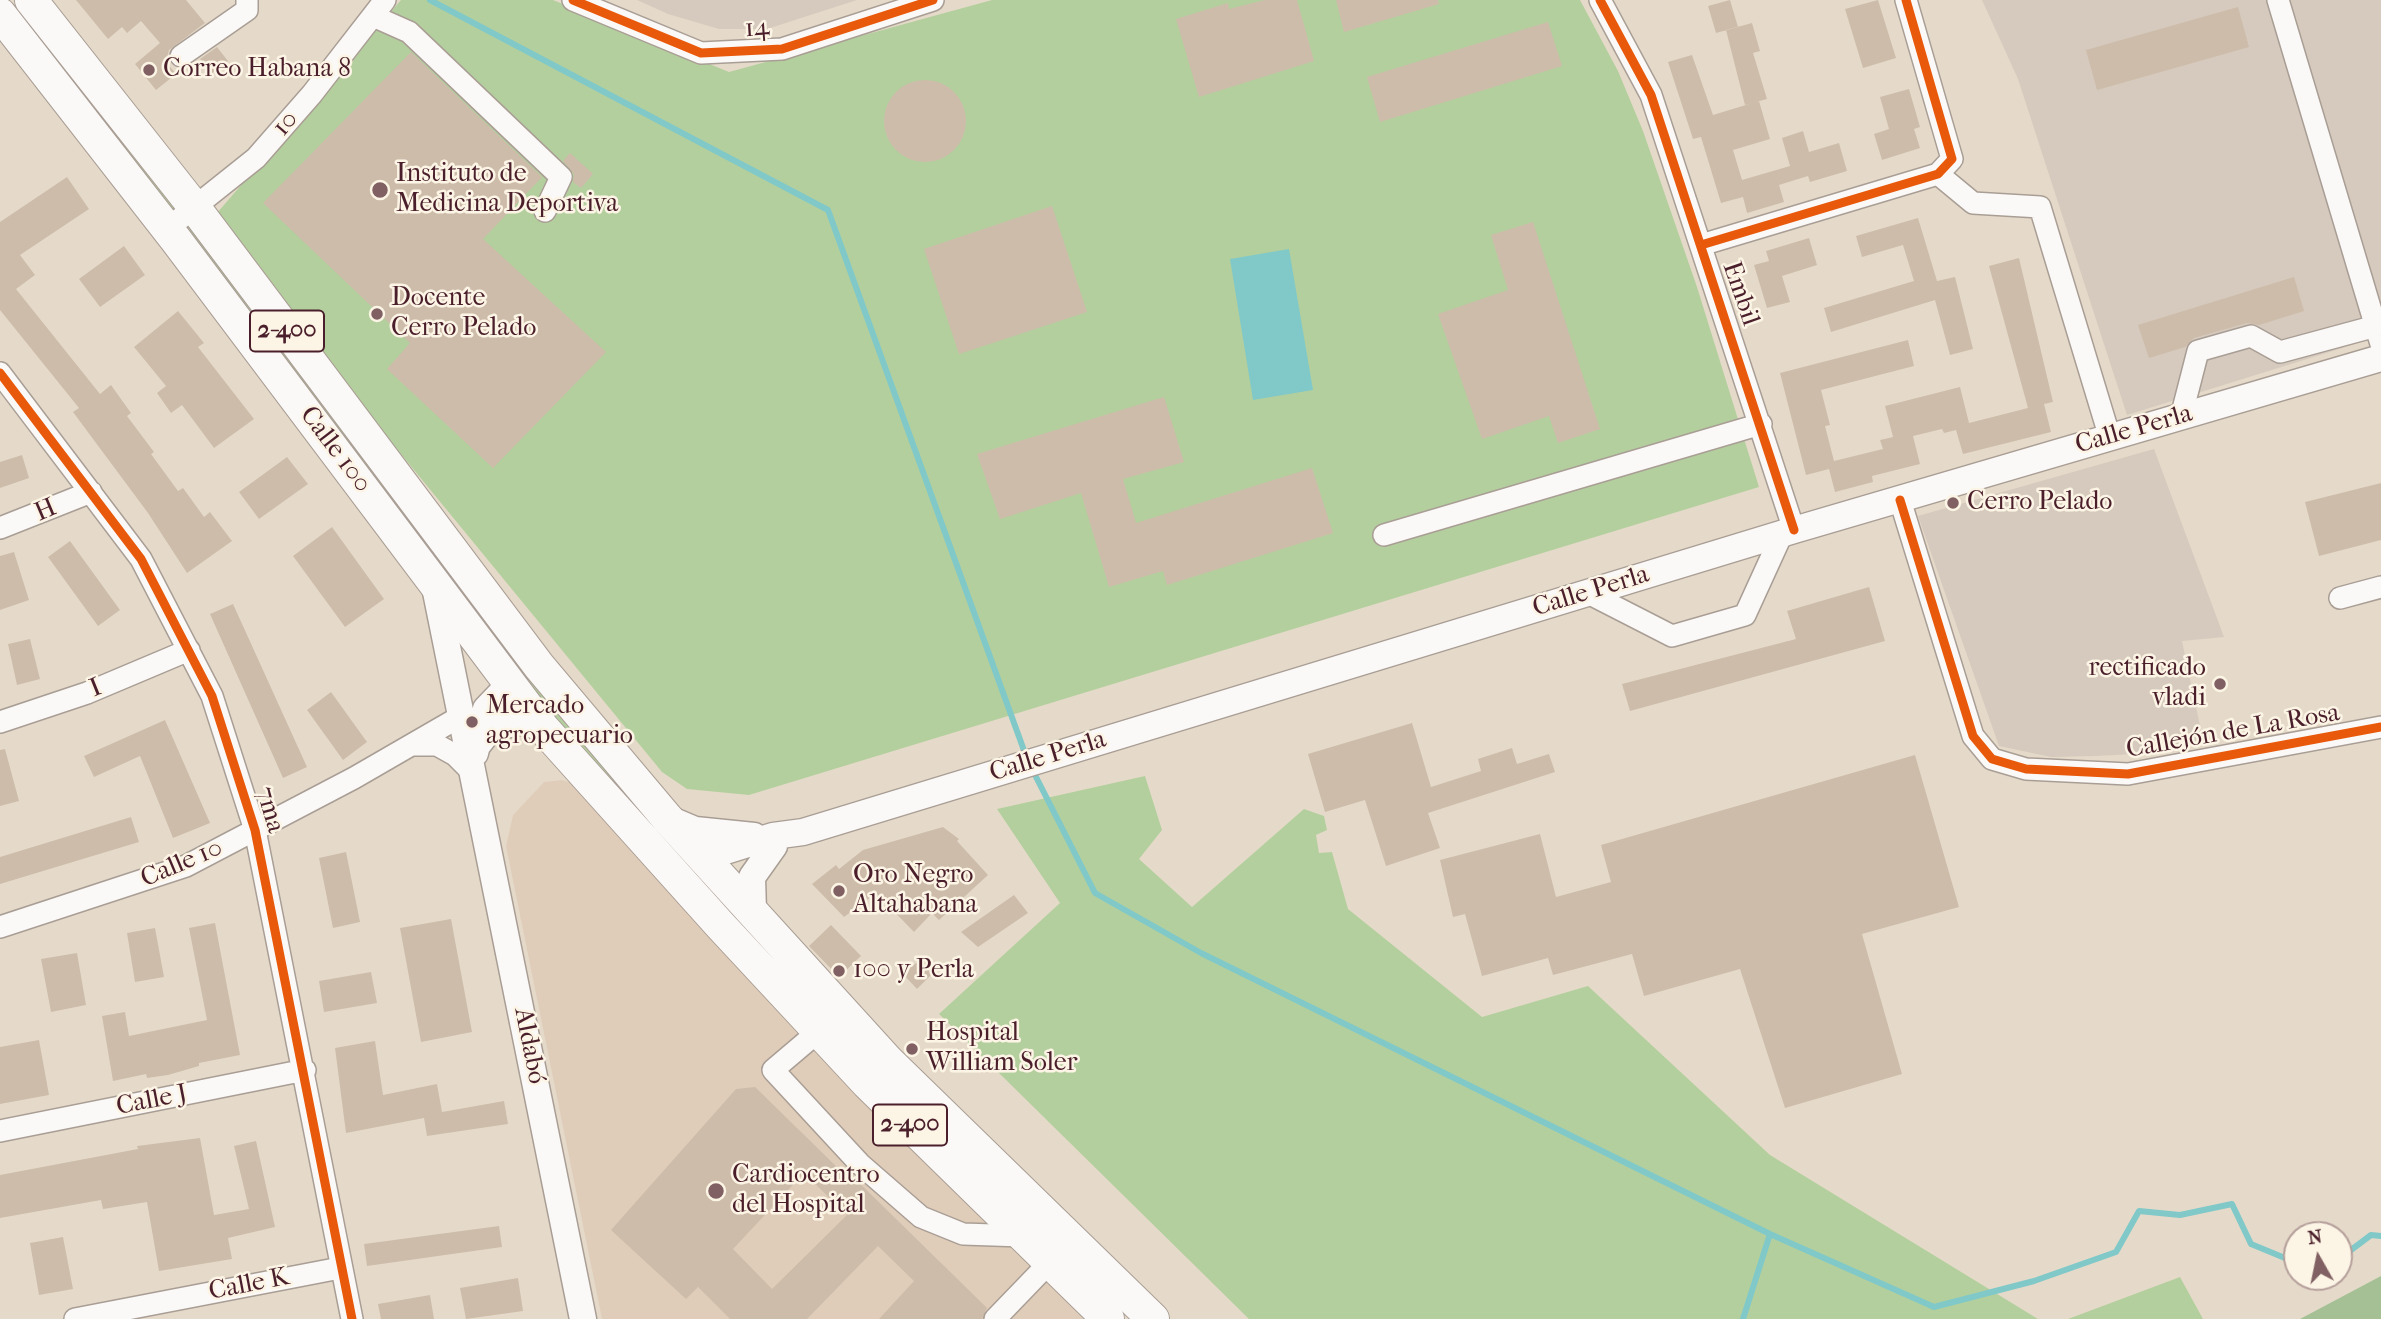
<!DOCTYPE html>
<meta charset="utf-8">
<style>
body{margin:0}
#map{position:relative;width:2381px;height:1319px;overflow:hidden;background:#e5dac9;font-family:"IM FELL French Canon",serif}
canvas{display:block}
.north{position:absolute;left:2283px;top:1221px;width:70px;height:70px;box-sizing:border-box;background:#fcf5e5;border:2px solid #b59f9b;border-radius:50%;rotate:351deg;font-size:19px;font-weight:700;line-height:28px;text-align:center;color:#4a1f2b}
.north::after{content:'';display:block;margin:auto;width:24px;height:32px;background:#806062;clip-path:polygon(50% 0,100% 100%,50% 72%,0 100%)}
</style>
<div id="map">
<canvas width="2381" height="1319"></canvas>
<div class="north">N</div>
</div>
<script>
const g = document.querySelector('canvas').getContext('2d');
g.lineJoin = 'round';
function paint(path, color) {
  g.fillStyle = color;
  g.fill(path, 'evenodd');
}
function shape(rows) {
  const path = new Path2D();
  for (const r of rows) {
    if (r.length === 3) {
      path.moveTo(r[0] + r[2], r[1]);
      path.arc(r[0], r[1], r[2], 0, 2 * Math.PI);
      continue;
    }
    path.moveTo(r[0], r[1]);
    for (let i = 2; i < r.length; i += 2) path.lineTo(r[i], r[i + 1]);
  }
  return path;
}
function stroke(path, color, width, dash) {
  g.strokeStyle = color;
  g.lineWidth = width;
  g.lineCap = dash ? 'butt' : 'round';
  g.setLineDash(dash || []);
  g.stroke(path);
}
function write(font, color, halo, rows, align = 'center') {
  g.font = font + ' "IM FELL French Canon",serif';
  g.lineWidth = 5;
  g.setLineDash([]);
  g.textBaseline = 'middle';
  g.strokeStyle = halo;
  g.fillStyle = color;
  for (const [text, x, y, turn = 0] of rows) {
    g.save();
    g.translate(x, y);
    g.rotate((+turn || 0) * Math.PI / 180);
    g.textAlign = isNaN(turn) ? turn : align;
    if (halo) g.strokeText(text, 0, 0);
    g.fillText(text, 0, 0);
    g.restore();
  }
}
const built = shape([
 [562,780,585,787,1087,1319,602,1319,506,846,513,815,544,782]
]);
const industrial = shape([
 [637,0,857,0,767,29,719,29,668,14],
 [1982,0,2381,0,2381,336,2127,415,2018,79],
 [2154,449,2224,637,2182,641,2203,740,2154,753,2096,756,2051,757,1999,746,1918,516]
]);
const green = shape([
 [401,0,553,0,729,72,992,0,1580,0,1618,71,1643,131,1697,287,1759,487,749,795,687,789,662,772,345,386,217,213],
 [32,20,179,211,171,216,23,27],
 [188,222,525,667,514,673,180,228],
 [533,678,689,860,681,864,523,685],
 [1145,776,1162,830,1139,859,1192,907,1304,809,1324,816,1327,830,1316,835,1319,853,1332,852,1348,909,1482,1017,1588,986,1770,1155,2038,1319,1249,1319,939,1014,1060,903,997,809],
 [2180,1277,2203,1319,2068,1319]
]);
const forest = shape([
 [2381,1276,2381,1319,2300,1319]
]);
const water = shape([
 [1289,249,1313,390,1253,400,1230,259]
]);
const stream = shape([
 [430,0,828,210,1026,756],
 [1032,769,1095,893,1201,953,1770,1234,1934,1307,2034,1281,2116,1252,2139,1211,2180,1215,2232,1204,2251,1244,2297,1263],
 [2339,1259,2371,1235,2381,1236],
 [1743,1319,1770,1234]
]);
const building = shape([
 [76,0,186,0,205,23,169,50,166,62,176,74,156,90,135,64,160,43,141,21,127,33,122,27,108,39],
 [1265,0,1297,0,1314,61,1199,97,1176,19,1228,3,1229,9],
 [1336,0,1438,0,1439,4,1344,32],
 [1730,0,1738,27,1716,33,1708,6],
 [1878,0,1896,58,1863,68,1845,9],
 [2238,7,2249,47,2097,90,2086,50],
 [1548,22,1562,66,1380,122,1367,77],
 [1752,23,1760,51,1753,53,1767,99,1745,105,1726,30],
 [217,47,228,61,212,73,200,59],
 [411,52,542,177,483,239,606,352,493,468,387,369,410,343,263,203],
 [1692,55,1713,115,1759,101,1770,139,1733,150,1742,180,1790,166,1782,138,1803,131,1809,152,1839,143,1847,171,1810,182,1808,176,1779,185,1784,202,1747,213,1743,197,1721,203,1701,137,1693,139,1668,62],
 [925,121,41],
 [1909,89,1920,127,1914,129,1920,148,1882,160,1874,134,1889,129,1880,97],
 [570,153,593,174,581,188,573,182,574,174,563,161],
 [67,177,89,209,20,255,35,275,16,289,100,394,111,385,131,413,127,416,154,452,151,454,178,491,183,488,204,517,210,512,232,541,187,573,148,513,73,412,79,408,0,310,0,222],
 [1052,206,1087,312,959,354,924,249],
 [1918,218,1937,281,1955,277,1973,349,1950,355,1935,300,1831,332,1824,308,1914,281,1903,245,1862,257,1856,236],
 [1533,222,1600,429,1558,443,1549,416,1482,439,1438,314,1508,290,1491,235],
 [1809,238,1817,265,1782,276,1790,302,1767,308,1754,265,1769,261,1766,251],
 [124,246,145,275,100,307,79,279],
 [2019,258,2053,402,2044,404,2051,432,1963,454,1956,430,1944,433,1942,429,1913,436,1920,464,1872,476,1873,482,1835,492,1829,469,1806,475,1780,373,1908,340,1914,366,1821,390,1830,425,1825,426,1834,461,1883,449,1880,440,1893,437,1885,406,1960,387,1969,423,2028,408,1989,266],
 [2294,277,2304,311,2259,325,2247,323,2194,338,2185,347,2149,358,2138,325],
 [178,311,204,343,198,347,254,419,214,448,182,405,171,413,157,393,166,386,134,347],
 [1164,397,1184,462,1123,479,1136,523,1312,468,1333,533,1167,585,1163,571,1109,587,1081,493,1000,519,977,454],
 [22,455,29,478,0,488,0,462],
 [287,457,308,484,259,519,239,492],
 [2381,483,2381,540,2319,556,2305,502],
 [332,527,384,599,345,627,293,556],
 [70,541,120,610,98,626,48,557],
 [14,552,29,600,0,610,0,556],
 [1869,587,1885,641,1630,711,1622,684,1796,639,1787,611],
 [233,604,307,767,283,778,210,614],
 [30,639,40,679,17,685,8,644],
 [331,692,367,742,343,760,307,710],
 [165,720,210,823,173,838,140,756,94,777,84,756],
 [1412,723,1431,787,1481,771,1478,759,1512,748,1517,764,1549,754,1555,772,1428,813,1440,848,1386,866,1365,800,1325,812,1308,754],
 [5,749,19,801,0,806,0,750],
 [1915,755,1959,907,1862,934,1902,1074,1785,1108,1740,969,1644,996,1632,954,1553,975,1548,958,1482,976,1465,914,1453,917,1440,860,1540,834,1556,897,1611,882,1601,845],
 [131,817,139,842,0,884,0,857],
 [943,827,959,839,957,841,988,875,939,920,932,913,914,932,876,893,844,917,812,884,836,865,839,869,863,850],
 [346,852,360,922,333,928,319,858],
 [1014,895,1028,913,978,947,961,932],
 [451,919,472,1032,421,1042,400,928],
 [215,923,240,1055,199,1063,199,1066,168,1075,147,1078,146,1074,113,1081,102,1016,125,1012,129,1036,207,1020,189,928],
 [831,925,861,956,839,977,809,946],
 [155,928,164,977,135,982,127,933],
 [77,953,86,1005,51,1012,41,959],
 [922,959,934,972,917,989,902,973],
 [371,972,377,1003,324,1012,319,981],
 [39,1040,49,1095,0,1104,0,1047],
 [375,1041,383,1095,437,1084,442,1112,504,1101,508,1124,427,1136,424,1118,346,1133,335,1048],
 [755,1087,842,1172,845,1169,987,1308,982,1319,879,1319,914,1281,878,1246,807,1319,730,1319,698,1287,686,1299,611,1230,736,1089],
 [804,1173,847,1215,772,1289,733,1249],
 [200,1138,214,1215,249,1209,234,1146,256,1141,275,1227,228,1238,232,1259,159,1271,147,1202,103,1209,101,1200,0,1218,0,1175,138,1149,137,1146],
 [499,1226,502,1247,367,1266,364,1244],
 [63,1237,73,1289,39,1295,30,1243],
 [518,1278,523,1311,466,1319,460,1288],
 [430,1295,434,1319,381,1319,378,1304]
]);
const minor = shape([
 [573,0,701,53,782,49,933,0],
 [1600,0,1651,95,1794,530],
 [2278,0,2381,344],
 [373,16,409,32,561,177,545,211],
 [181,56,247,10,247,0],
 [1938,174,1973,203,2040,207,2110,438],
 [167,229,256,158,312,94,385,0],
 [1701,245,1938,174,1952,159,1906,0],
 [0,373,141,559,212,696,255,830,352,1319],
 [2181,417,2198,351,2251,336,2280,352,2376,326],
 [1900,500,1973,736,1992,759,2026,769,2128,774,2381,727],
 [0,528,91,492],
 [1384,535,1761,424],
 [1588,593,1672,636,1745,615,1782,534],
 [2340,598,2381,587],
 [0,722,87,693,189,650],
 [412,745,437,745,455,755,474,774],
 [0,927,186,866,354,778,463,715],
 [819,1031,773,1070,860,1164,921,1217,963,1234,1023,1236],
 [0,1131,305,1070],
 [75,1319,340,1268],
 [995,1319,1050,1262]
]);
const major = shape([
 [435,587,583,1319],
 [476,747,487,733,505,725,523,721,544,729],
 [475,753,486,709,509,685],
 [669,819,695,830,754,836],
 [706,863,722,852,773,836,803,832,1794,530,2381,358],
 [753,912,752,877,774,846]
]);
const highway = shape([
 [31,0,195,208,539,666,667,818,888,1061,1153,1319],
 [0,14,176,240,544,729,720,925,867,1083,1108,1319]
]);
const cycleway = shape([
 [573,0,701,53,782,49,933,0],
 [1600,0,1651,95,1794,530],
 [1701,245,1938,174,1952,159,1906,0],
 [0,373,141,559,212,696,255,830,352,1319],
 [1900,500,1973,736,1992,759,2026,769,2128,774,2381,727]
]);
const markers = [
 [149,70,7,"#806062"],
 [380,190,9,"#806062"],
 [377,314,7,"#806062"],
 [1953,503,7,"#806062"],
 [2220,684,7,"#806062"],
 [472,722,7,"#806062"],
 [839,891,7,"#806062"],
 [839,971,7,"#806062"],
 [912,1049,7,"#806062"],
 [716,1191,9,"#806062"]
];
const shields = [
 [287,331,74],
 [910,1125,74]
];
const shieldNames = [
 ["2-400",287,331],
 ["2-400",910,1125]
];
const streetNames = [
 ["14",757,29,-4],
 ["10",286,124,-49],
 ["Embil",1740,294,71],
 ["Calle Perla",2134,430,-16],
 ["Calle 100",335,450,53],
 ["H",46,511,-23],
 ["Calle Perla",1591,592,-17],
 ["I",96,689,-22],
 ["Callejón de La Rosa",2233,732,-10],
 ["Calle Perla",1048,757,-17],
 ["7ma",269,810,74],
 ["Calle 10",182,864,-23],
 ["Aldabó",529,1046,79],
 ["Calle J",152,1101,-11],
 ["Calle K",249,1285,-11]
];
const poiNames = [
 ["Correo Habana 8",163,70],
 ["Instituto de",396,175],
 ["Medicina Deportiva",396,205],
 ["Docente",391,299],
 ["Cerro Pelado",391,329],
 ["Cerro Pelado",1967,503],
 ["rectificado",2206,669,"right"],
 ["vladi",2206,699,"right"],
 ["Mercado",486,707],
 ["agropecuario",486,737],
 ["Oro Negro",853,876],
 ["Altahabana",853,906],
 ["100 y Perla",853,971],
 ["Hospital",926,1034],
 ["William Soler",926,1064],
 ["Cardiocentro",732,1176],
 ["del Hospital",732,1206]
];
paint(built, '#e0cdb9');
paint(industrial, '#d5cabd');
paint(green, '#b4cf9e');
paint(forest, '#a5c095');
paint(water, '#80c9c8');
stroke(stream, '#80c9c8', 6);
paint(building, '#cdbcaa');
stroke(minor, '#a99e95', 24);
stroke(major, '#a99e95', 29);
stroke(highway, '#a99e95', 34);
stroke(minor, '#fbf9f7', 21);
stroke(major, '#fbf9f7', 26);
stroke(highway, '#fbf9f7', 32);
stroke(cycleway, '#e8590c', 9);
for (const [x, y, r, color] of markers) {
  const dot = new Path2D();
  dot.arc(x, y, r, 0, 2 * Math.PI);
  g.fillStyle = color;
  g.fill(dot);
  stroke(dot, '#fcf5e5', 2.5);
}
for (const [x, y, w] of shields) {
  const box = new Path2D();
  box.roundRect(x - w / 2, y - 20.5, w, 41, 5);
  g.fillStyle = '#fcf5e5';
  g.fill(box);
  stroke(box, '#4a1f2b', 2);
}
write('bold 24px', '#4a1f2b', null, shieldNames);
write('26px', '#4a1f2b', '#fcf5e5', streetNames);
write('26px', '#4a1f2b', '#fcf5e5', poiNames, 'left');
</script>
